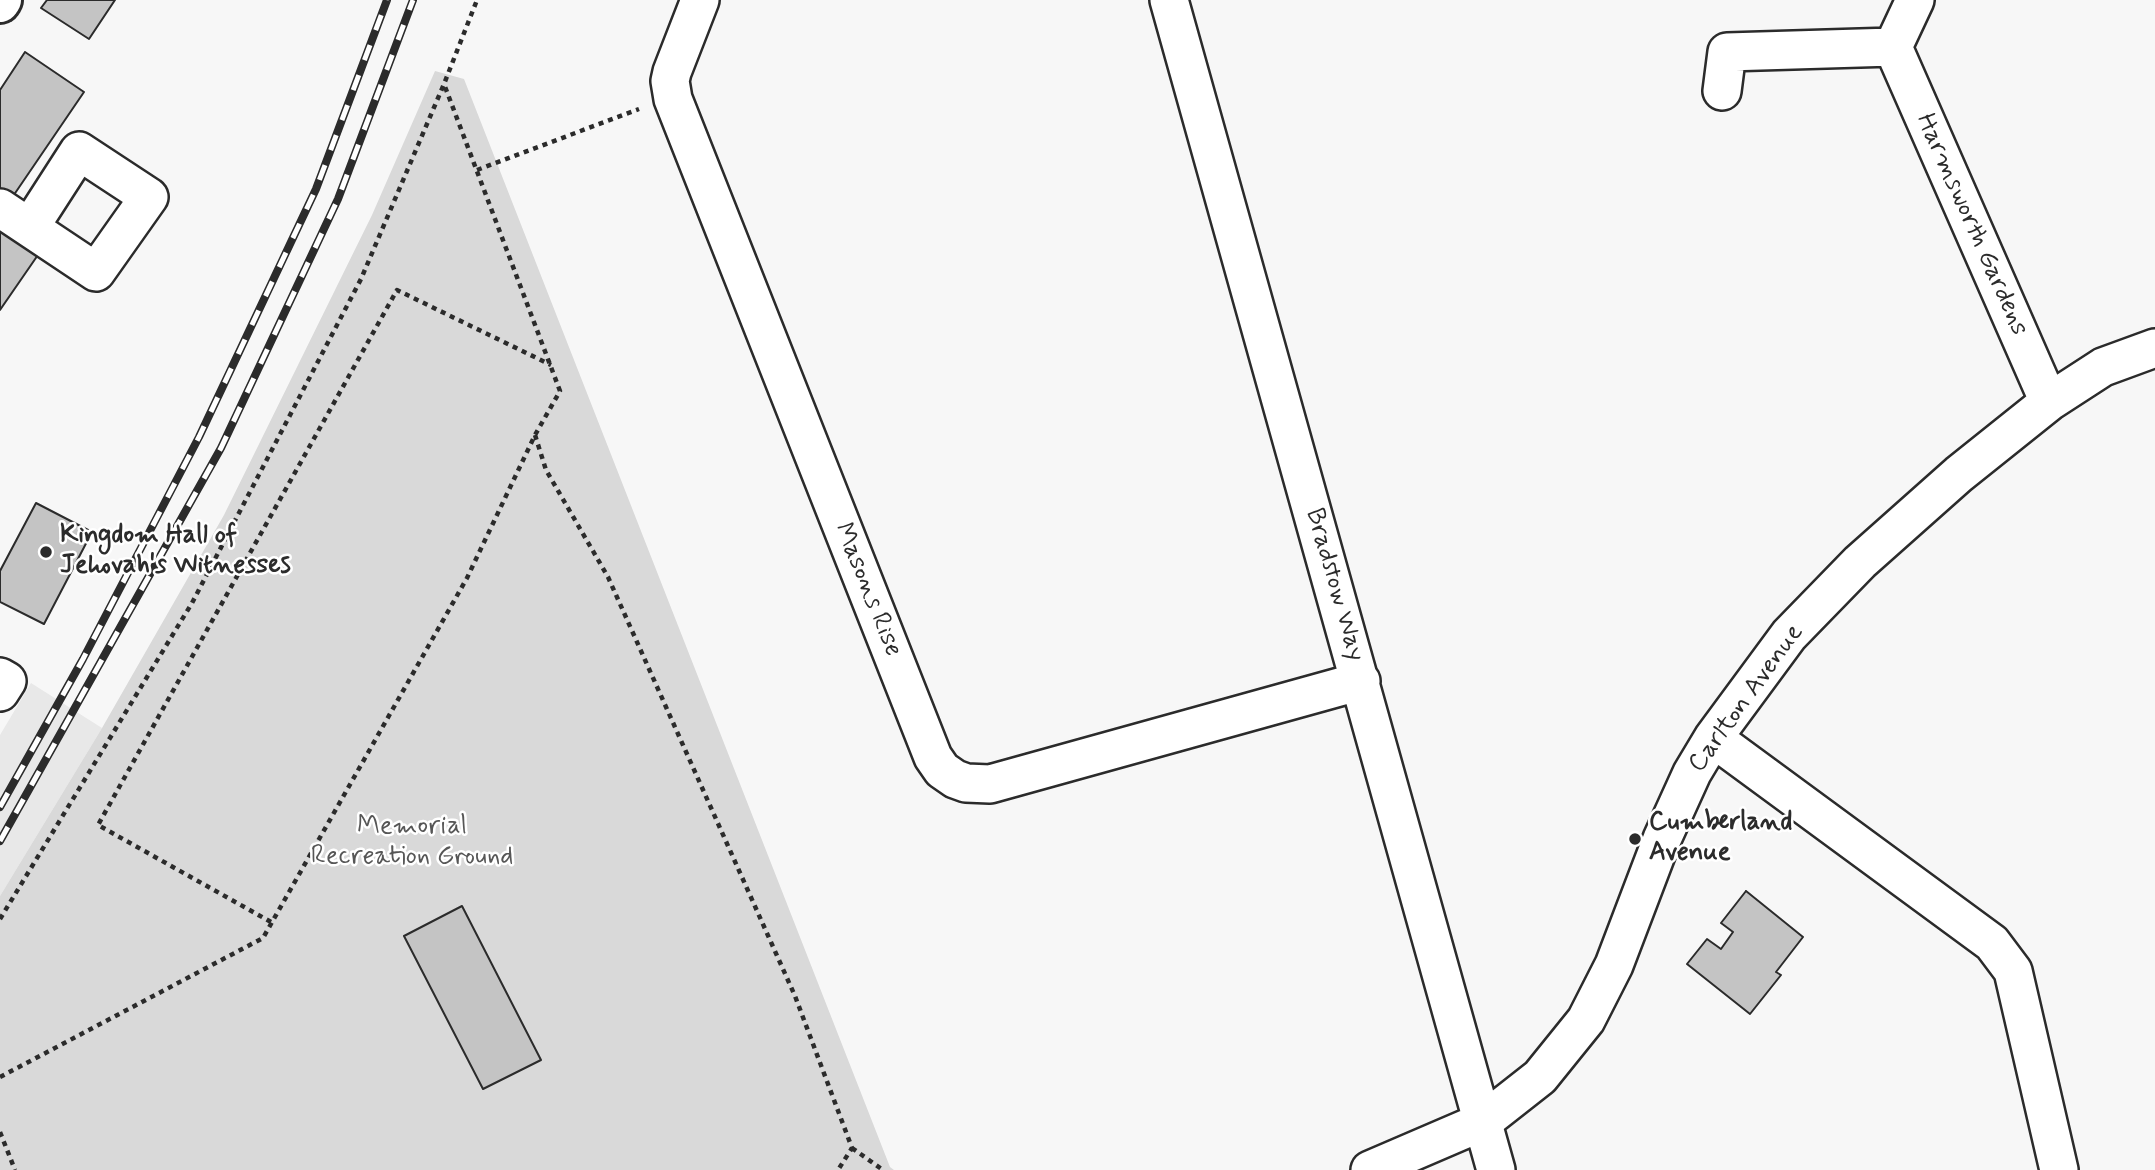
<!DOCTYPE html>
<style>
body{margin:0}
canvas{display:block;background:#f7f7f7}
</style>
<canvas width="2155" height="1170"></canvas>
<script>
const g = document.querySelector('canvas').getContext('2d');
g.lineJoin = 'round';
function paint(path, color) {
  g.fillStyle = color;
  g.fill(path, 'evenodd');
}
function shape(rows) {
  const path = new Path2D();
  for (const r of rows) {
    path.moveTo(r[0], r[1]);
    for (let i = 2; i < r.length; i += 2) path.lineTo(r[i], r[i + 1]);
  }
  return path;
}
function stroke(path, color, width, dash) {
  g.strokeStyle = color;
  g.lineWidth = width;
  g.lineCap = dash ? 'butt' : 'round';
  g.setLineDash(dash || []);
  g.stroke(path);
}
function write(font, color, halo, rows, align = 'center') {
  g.font = font + ' Mynerve,sans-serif';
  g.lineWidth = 5;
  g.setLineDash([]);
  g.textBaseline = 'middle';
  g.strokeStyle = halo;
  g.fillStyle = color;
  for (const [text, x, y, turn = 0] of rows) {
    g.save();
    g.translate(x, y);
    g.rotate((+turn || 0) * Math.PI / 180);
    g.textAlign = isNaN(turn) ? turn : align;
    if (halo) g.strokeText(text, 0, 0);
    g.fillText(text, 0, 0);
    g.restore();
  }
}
const built = shape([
 [31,683,102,728,0,896,0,735]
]);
const green = shape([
 [435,71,464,79,890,1167,894,1170,0,1170,0,896,102,728,224,515,372,215]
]);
const building = shape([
 [47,0,115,0,89,39,41,8,47,0],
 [25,52,84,92,7,205,0,200,0,90,25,52],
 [0,224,40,252,0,310,0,224],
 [36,503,92,532,44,624,0,602,0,571,36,503],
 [1746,891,1803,937,1776,972,1781,975,1750,1014,1687,964,1707,939,1721,949,1733,932,1721,923,1746,891],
 [462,906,541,1060,483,1089,404,936,462,906]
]);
const path = shape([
 [477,170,639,109],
 [535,435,546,470,608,577,795,996,852,1148,838,1170],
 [0,919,192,603,361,279,444,84,477,0],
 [271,922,98,825,397,290,551,365],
 [0,1077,263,938,467,578,535,435,560,391,444,84],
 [0,1132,15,1170],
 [852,1148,883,1170]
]);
const minor = shape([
 [700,0,672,72,670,81,673,99,933,757,942,770,955,779,966,783,990,784,1361,681],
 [1169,0,1496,1170],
 [1893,47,1915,0],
 [1722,91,1727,52,1893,47,2049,402],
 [0,208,96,272,149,197,79,151,30,227],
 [0,677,7,681,0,692],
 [1713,738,1992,943,2013,971,2059,1170],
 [1370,1170,1484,1121,1540,1077,1586,1020,1614,965,1662,839,1692,773,1713,738,1789,635,1860,562,1959,474,2049,402,2103,367,2155,348]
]);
const major = shape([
 [0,3,2,0]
]);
const rail = shape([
 [0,807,83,659,199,437,316,189,387,0],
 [0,841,221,448,338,199,413,0]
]);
const markers = [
 [46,552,7,"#2b2b2b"],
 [1635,839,7,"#2b2b2b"]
];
const streetNames = [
 ["Harmsworth Gardens",1971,225,66],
 ["Bradstow Way",1334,585,74],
 ["Masons Rise",867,590,68],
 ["Carlton Avenue",1747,699,-54]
];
const poiNames = [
 ["Kingdom Hall of",60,537],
 ["Jehovah's Witnesses",60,567],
 ["Cumberland",1649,824],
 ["Avenue",1649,854]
];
const parkNames = [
 ["Memorial",412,828],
 ["Recreation Ground",412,858]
];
paint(built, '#e8e8e8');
paint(green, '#d9d9d9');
paint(building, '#c4c4c4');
stroke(building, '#2b2b2b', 2);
stroke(minor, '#2b2b2b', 42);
stroke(major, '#2b2b2b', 44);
stroke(path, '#2b2b2b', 4.5, [5, 5]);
stroke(minor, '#fff', 37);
stroke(major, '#fff', 38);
stroke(rail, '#2b2b2b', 8);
stroke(rail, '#fff', 5, [16]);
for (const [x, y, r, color] of markers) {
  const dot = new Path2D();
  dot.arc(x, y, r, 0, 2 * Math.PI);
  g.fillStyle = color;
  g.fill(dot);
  stroke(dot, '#fff', 2.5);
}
write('26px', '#2b2b2b', '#fff', streetNames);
write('bold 26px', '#2b2b2b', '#fff', poiNames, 'left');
write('26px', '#565656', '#fff', parkNames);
</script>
